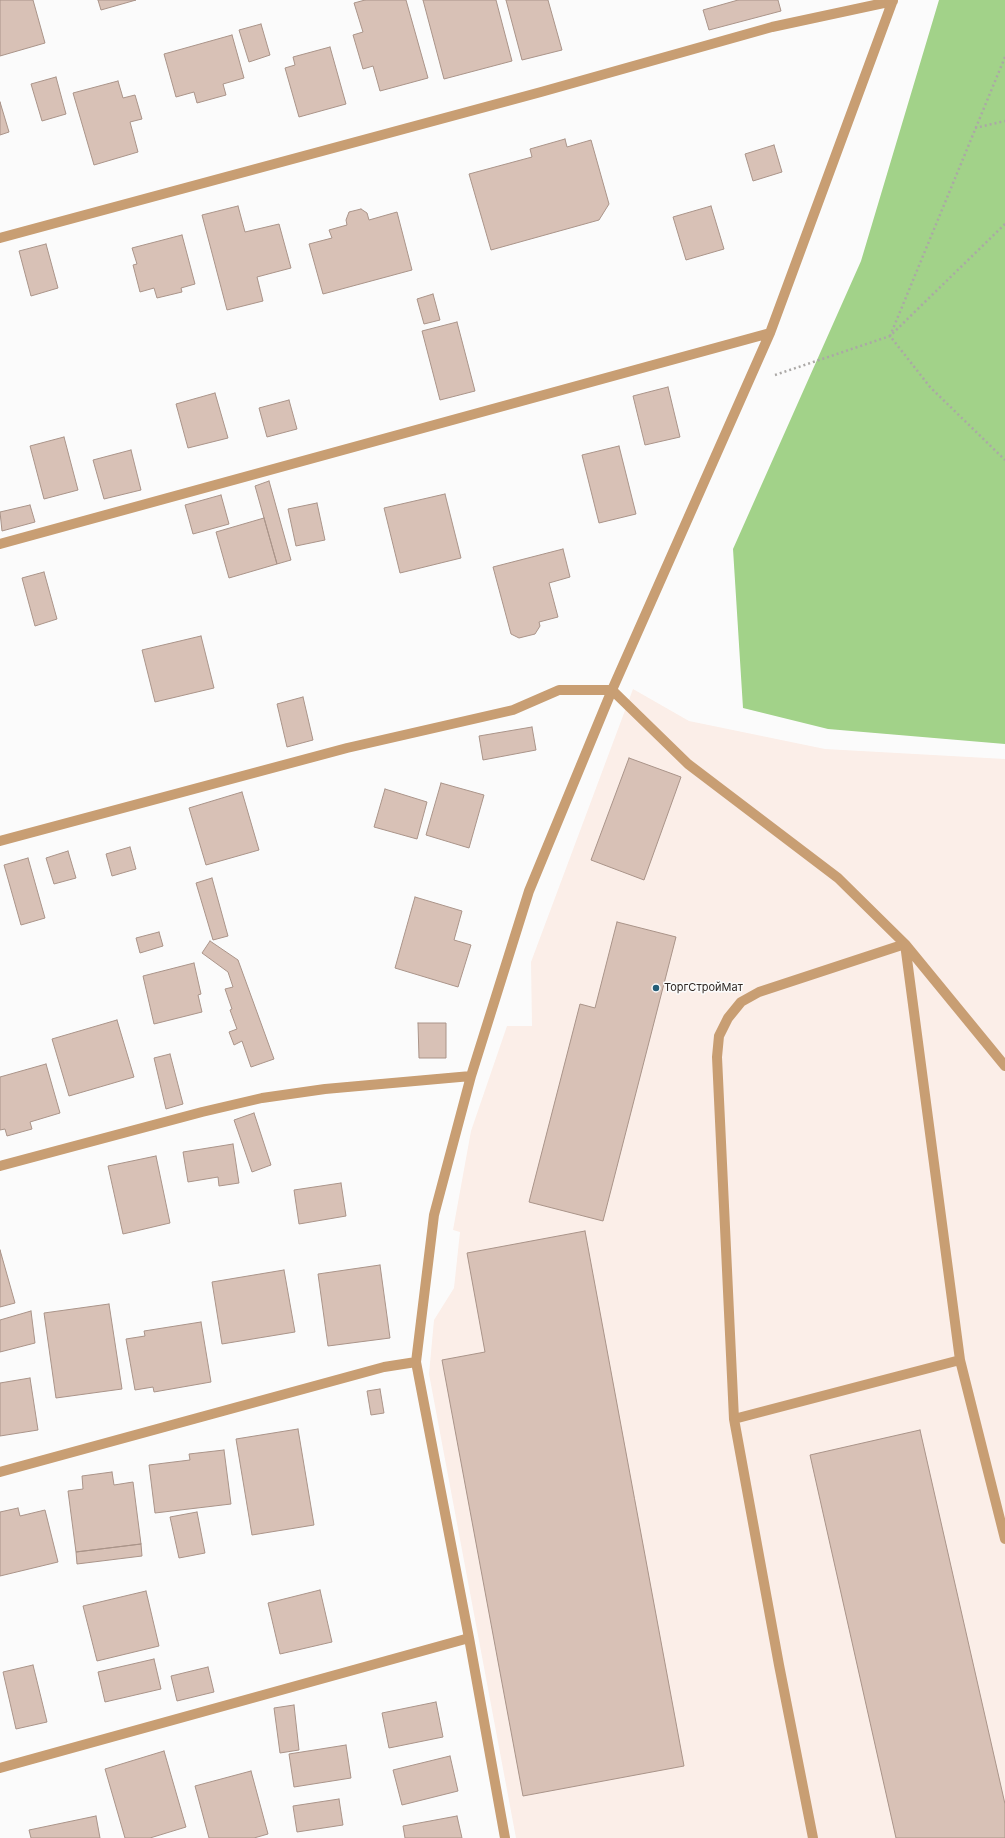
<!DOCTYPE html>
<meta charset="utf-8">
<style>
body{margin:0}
canvas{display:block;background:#fbfbfb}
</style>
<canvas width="1005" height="1838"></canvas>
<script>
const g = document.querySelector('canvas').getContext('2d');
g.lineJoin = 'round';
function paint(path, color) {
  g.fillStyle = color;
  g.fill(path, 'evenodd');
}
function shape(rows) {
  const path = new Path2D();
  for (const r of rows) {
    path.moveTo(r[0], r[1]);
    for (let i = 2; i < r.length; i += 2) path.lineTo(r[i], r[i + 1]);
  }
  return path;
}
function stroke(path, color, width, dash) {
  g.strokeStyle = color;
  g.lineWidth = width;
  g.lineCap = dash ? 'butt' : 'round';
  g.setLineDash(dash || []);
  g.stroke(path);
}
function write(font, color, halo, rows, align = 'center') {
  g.font = font + ' Inter,sans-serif';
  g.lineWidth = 3;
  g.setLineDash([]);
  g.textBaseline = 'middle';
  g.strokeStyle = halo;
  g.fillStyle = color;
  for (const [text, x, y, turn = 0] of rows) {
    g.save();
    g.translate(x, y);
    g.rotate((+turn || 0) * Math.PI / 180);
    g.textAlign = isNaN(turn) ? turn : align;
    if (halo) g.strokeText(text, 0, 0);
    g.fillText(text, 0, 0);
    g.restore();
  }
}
const built = shape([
 [633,689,689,721,825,749,1005,759,1005,1838,516,1838,429,1374,434,1320,454,1288,460,1232,453,1230,471,1131,507,1026,532,1026,531,962]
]);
const forest = shape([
 [939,0,1005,0,1005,744,828,729,743,708,733,549,861,261]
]);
const building = shape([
 [0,0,33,0,45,43,0,56,0,0],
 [98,0,136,0,101,10,98,0],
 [365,0,406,0,428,78,380,91,373,66,363,69,353,35,363,32,354,3,365,0],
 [423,0,496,0,512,61,444,79,423,0],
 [506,0,548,0,562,50,522,60,506,0],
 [738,0,778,0,781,11,709,30,703,10,738,0],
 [261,24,270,55,249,62,239,30,261,24],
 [232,35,244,78,223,84,226,95,197,103,194,92,176,97,164,54,232,35],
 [330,47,346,104,299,117,285,68,295,65,293,57,330,47],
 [56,77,66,114,42,121,31,84,56,77],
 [118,81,123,98,135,95,142,119,130,122,138,152,94,165,73,93,118,81],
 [0,102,9,132,0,135,0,102],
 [565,139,567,147,591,140,609,204,599,220,491,250,469,174,532,157,530,149,565,139],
 [774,145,782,172,753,181,745,154,774,145],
 [238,206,245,232,279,224,291,268,257,277,263,301,227,310,202,215,238,206],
 [711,206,724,249,686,260,673,217,711,206],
 [361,209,367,213,369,220,397,212,412,270,323,294,309,244,332,238,329,230,347,225,346,220,349,212,361,209],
 [182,235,195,284,181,288,182,292,157,298,154,288,140,292,133,265,137,264,132,248,182,235],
 [46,244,58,288,31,296,19,251,46,244],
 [433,294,440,320,424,324,417,299,433,294],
 [457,322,475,391,440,400,422,331,457,322],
 [668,387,680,437,645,445,633,396,668,387],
 [215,393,228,438,188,448,176,404,215,393],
 [289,400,297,429,267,437,259,408,289,400],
 [64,437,78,490,44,499,30,446,64,437],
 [619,446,636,514,599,523,582,455,619,446],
 [131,450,141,490,104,499,93,460,131,450],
 [269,481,291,560,277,564,255,486,269,481],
 [445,494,461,558,400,573,384,508,445,494],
 [221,495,229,524,193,534,185,505,221,495],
 [317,503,325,540,296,546,288,509,317,503],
 [30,505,35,522,2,531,0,512,30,505],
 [264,518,277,564,229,578,216,532,264,518],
 [563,549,570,577,549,583,558,617,539,622,540,626,535,634,519,638,511,634,493,567,563,549],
 [44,572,57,619,35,626,22,578,44,572],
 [201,636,214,688,155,702,142,650,201,636],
 [303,697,313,740,287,747,277,704,303,697],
 [532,727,536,750,483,760,479,736,532,727],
 [629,758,681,777,644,880,591,860,629,758],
 [441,783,484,795,469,848,426,835,441,783],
 [385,789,427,802,417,839,374,827,385,789],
 [242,792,259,850,206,865,189,808,242,792],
 [130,847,136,869,112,876,106,854,130,847],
 [68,851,76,878,54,884,46,858,68,851],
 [28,858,45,918,21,925,4,865,28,858],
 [212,878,228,936,213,940,196,883,212,878],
 [415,897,462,911,454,940,471,945,458,987,395,968,415,897],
 [617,922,676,937,603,1221,529,1202,580,1004,595,1008,617,922],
 [159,932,163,946,140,953,136,938,159,932],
 [210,941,238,960,274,1059,251,1067,242,1041,234,1045,229,1032,237,1029,230,1010,232,1009,225,989,233,987,228,972,202,953,210,941],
 [194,963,201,994,198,995,202,1012,154,1024,143,976,194,963],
 [117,1020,134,1077,69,1096,52,1039,117,1020],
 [418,1023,446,1023,446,1058,419,1058,418,1023],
 [170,1054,183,1104,166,1109,154,1058,170,1054],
 [46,1064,60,1113,30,1122,32,1129,7,1136,5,1129,0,1130,0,1077,46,1064],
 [254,1113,271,1165,252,1172,234,1120,254,1113],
 [233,1144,239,1183,219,1186,218,1177,188,1182,183,1152,233,1144],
 [156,1156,170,1223,123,1234,108,1166,156,1156],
 [341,1183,346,1216,299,1224,294,1190,341,1183],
 [585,1231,684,1766,523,1796,442,1360,485,1352,467,1253,585,1231],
 [0,1250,15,1303,0,1307,0,1250],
 [380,1265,390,1338,328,1346,318,1274,380,1265],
 [284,1270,295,1332,222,1344,212,1282,284,1270],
 [109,1304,122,1389,56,1398,44,1313,109,1304],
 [31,1311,35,1343,0,1352,0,1320,31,1311],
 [201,1322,211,1382,154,1392,153,1387,135,1390,126,1339,145,1336,144,1331,201,1322],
 [30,1378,38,1430,0,1436,0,1383,30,1378],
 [380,1389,384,1413,371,1415,367,1391,380,1389],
 [298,1429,314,1525,252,1535,236,1439,298,1429],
 [920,1430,1005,1804,1005,1838,896,1838,810,1455,920,1430],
 [224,1450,231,1504,155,1513,149,1465,190,1460,189,1454,224,1450],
 [112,1472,114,1485,133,1482,141,1544,76,1552,68,1491,83,1489,82,1476,112,1472],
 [18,1508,20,1516,45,1510,58,1562,0,1576,0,1512,18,1508],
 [197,1512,205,1553,179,1558,170,1517,197,1512],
 [141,1544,142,1556,77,1564,76,1552,141,1544],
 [320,1590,332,1642,280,1654,268,1603,320,1590],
 [146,1591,159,1646,97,1661,83,1606,146,1591],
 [154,1659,161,1689,105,1702,98,1672,154,1659],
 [33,1665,47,1722,16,1729,3,1672,33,1665],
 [208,1667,214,1692,177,1701,171,1676,208,1667],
 [436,1702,443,1737,389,1748,382,1713,436,1702],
 [294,1705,299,1750,280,1753,274,1708,294,1705],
 [346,1745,351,1778,294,1787,289,1754,346,1745],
 [164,1751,186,1827,150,1838,125,1838,105,1769,164,1751],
 [450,1756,458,1791,402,1805,393,1770,450,1756],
 [251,1771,268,1834,254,1838,209,1838,195,1786,251,1771],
 [339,1799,343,1825,297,1832,293,1806,339,1799],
 [96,1816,100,1838,31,1838,29,1830,96,1816],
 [457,1816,462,1838,405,1838,403,1826,457,1816]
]);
const path = shape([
 [1005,57,890,336,930,387,1005,460],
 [975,128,1005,121],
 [775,375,890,336,1005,224]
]);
const service = shape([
 [0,238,541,92,772,27,893,1],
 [0,544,770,333],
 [0,841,347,748,513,710,559,690,612,690,688,764,838,878,905,944,1005,1066],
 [0,1166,202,1112,262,1098,325,1089,471,1076],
 [960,1360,1005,1539],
 [734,1419,717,1057,719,1036,728,1018,741,1002,759,992,905,944,960,1360,734,1419,779,1665,813,1838],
 [0,1472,384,1367,416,1362],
 [0,1768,469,1638],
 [505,1838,469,1638,416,1362,434,1215,471,1076,529,891,612,690,770,333,893,0]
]);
const markers = [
 [656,988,4,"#255d77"]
];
const poiNames = [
 ["ТоргСтройМат",664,988]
];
paint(built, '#fbeee8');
paint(forest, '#a2d289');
paint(building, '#d8c1b6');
stroke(building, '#aa9489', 1);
stroke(path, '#aba8a6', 2.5, [2, 3]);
stroke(service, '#c89e73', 10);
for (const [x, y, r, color] of markers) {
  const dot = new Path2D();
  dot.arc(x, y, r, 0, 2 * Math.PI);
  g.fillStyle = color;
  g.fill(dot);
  stroke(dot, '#fbfbfb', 1.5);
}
write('11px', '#302823', '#fbfbfb', poiNames, 'left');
</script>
